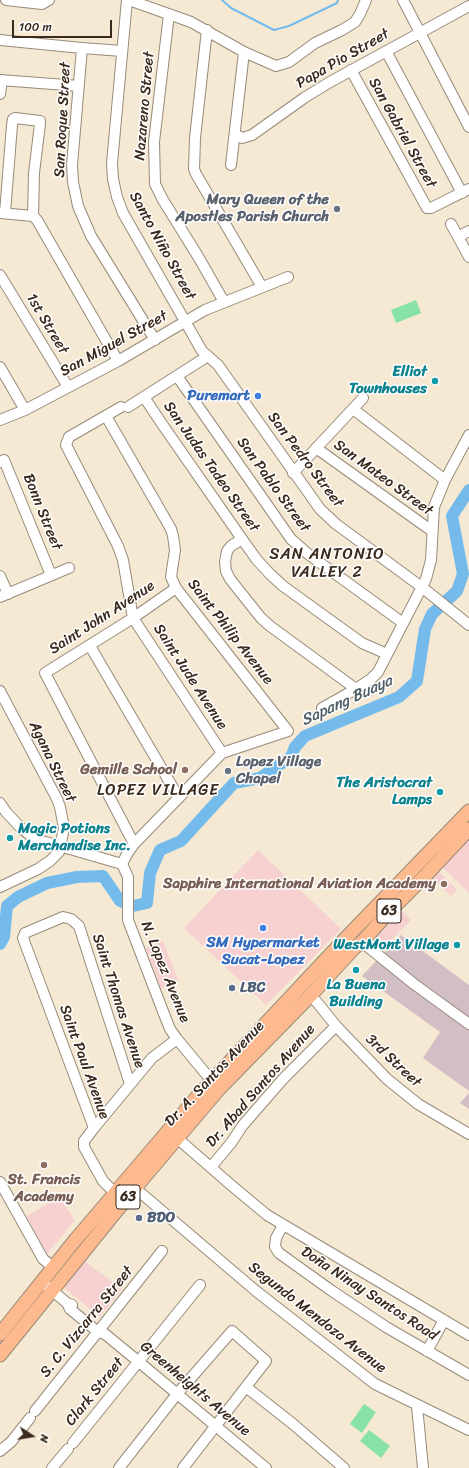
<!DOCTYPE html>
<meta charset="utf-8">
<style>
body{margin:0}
#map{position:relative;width:469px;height:1468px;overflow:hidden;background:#f6e9d4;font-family:Sriracha,sans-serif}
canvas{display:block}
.north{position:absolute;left:12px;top:1416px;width:40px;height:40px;-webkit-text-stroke:3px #fff;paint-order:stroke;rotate:102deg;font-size:11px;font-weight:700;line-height:16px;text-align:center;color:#3b2a1e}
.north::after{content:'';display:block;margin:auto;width:14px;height:18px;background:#3b2a1e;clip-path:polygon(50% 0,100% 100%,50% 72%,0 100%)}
.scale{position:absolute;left:12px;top:20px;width:100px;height:18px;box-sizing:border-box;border:2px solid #3b2a1e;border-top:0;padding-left:5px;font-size:12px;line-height:14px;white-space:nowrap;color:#3b2a1e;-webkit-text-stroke:3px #fff;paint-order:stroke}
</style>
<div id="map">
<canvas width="469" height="1468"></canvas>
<div class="north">N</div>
<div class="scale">100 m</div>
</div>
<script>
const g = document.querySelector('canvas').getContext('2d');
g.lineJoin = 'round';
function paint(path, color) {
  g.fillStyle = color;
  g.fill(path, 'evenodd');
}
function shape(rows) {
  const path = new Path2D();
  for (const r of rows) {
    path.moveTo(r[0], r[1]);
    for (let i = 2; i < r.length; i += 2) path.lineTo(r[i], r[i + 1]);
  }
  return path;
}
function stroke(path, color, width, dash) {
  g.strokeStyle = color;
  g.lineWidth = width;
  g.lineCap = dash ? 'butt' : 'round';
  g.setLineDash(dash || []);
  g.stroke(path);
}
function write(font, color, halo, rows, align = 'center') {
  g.font = font + ' Sriracha,sans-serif';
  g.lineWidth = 3;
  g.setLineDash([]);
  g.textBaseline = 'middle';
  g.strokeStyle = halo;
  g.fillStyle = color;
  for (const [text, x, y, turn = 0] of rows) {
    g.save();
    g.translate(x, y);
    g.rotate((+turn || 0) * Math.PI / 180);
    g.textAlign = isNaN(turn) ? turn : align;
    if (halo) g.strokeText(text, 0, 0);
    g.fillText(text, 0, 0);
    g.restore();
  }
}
const built = shape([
 [469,839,469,893,442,867],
 [258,850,341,929,266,1005,184,928],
 [438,871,457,890,451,896,432,878],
 [402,911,411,920,380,952,371,943],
 [163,941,178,980,161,989,146,948],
 [59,1197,75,1220,47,1254,27,1216],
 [84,1261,122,1289,100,1317,62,1286]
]);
const industrial = shape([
 [401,935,469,985,469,1091,423,1058,440,1032,362,976],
 [469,1093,469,1109,460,1103]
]);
const green = shape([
 [416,300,421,313,396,323,391,310],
 [364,1404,376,1412,362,1433,350,1424],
 [369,1430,390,1446,381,1458,360,1441]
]);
const stream = shape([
 [222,0,231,8,274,30,289,26,337,3,338,0]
]);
const river = shape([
 [0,944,4,937,7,906,18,897,47,883,77,877,103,876,120,901,133,906,147,903,150,873,160,850,181,841,234,783,260,778,291,757,295,747,305,736,399,697,417,681,425,629,432,614,457,591,463,574,452,516,469,490]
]);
const minor = shape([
 [6,0,42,4,49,0],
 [127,0,112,163,113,179,117,197,123,213,202,351,218,365,320,509,336,524,423,588,469,625],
 [129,0,191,22,244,52,276,66,289,62,315,43,342,30,355,22,360,14,366,0],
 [403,0,469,127],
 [169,14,154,142,155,184,163,200,199,258,224,302],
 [207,30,195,138,194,169,196,174,262,287],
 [0,40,82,48,122,51],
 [82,48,72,165,73,182,78,206,91,236,155,340],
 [386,51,462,193],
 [351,70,427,208,431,208,469,189],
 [0,80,79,86],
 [0,94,2,80],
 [235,134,242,138,252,135,304,98,330,82,469,6],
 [231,165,244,52],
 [0,213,33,216],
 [5,213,12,125,13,119,15,118,40,121,40,124,34,173,33,216],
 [33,216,37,220,118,361],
 [451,224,469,257],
 [458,237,469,231],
 [0,275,68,387],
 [0,367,25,410],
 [177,376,291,539,308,554,403,623],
 [144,397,162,424,242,539,257,560,270,574,283,586,362,643,387,654],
 [121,407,69,437,66,445,118,546,123,560,133,618,222,753],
 [128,407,208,356],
 [353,409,445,480],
 [106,416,171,529,173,536,175,550,171,577,176,588,288,731,222,753,134,844,127,854,122,864],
 [0,420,25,410,118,361,205,310,288,277],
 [316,448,432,531],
 [0,462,4,460,51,575],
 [293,473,363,398],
 [242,539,231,546,227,551,225,562,226,571,230,579,261,618,270,626,356,689],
 [0,576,8,594],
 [0,597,69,568],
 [90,646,179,798],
 [0,691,57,799,60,807,64,828,59,852,50,861,38,869,0,887],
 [322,708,356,689,371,679,378,672,426,579,431,560,434,507,445,480,469,435],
 [0,803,6,812,20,827,31,836,42,841,122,864,128,877,128,920,164,1014,170,1029,177,1039,216,1086],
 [134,844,45,673,133,618,176,588],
 [362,942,414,984,469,1024],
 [311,995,337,1027,387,1079,418,1104,469,1134],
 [94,1128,152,1058,177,1039],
 [177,1138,231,1185,267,1215,469,1335],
 [211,1167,231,1143,243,1125,283,1079,336,1026],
 [0,1182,43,1259,54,1268],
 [135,1188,256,1291,375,1384,469,1430],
 [119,1197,103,1181,84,1147,84,1141,94,1128,23,938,25,933,63,917,71,919,79,926,130,1084],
 [283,1225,276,1238,275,1247,279,1253,332,1291,386,1327,469,1375],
 [42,1282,67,1303,72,1305],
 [67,1303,70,1309,98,1332,105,1334,139,1362,266,1468],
 [427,1351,444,1320],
 [246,1387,293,1424,344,1468],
 [417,1406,423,1468],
 [35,1411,162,1251],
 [73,1443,200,1285],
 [0,1451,11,1442,30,1418],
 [52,1468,68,1449],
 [119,1468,177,1394,232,1331,266,1361,183,1468]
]);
const major = shape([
 [0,1334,76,1239,196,1098,345,939,469,811],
 [0,1355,135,1188,219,1089,311,995,354,948,362,942,389,912,425,876,469,829]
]);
const markers = [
 [337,209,4,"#6b7280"],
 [435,381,4,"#0f9aa8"],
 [258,396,4,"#3f7fe0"],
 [185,770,4,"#8d6e63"],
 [228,771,4,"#6b7280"],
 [440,792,4,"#0f9aa8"],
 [10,838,4,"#0f9aa8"],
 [444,884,4,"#8d6e63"],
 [263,928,4,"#3f7fe0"],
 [457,945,4,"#0f9aa8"],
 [356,970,4,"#0f9aa8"],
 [232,988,4,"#5c6f8a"],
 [44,1165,4,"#8d6e63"],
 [139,1218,4,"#5c6f8a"]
];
const shields = [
 [389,911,24],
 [128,1197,24]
];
const shieldNames = [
 ["63",389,911],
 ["63",128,1197]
];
const streetNames = [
 ["Papa Pio Street",343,59,-30],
 ["Nazareno Street",145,106,-85],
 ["San Roque Street",63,120,-87],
 ["San Gabriel Street",402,133,61],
 ["Santo Niño Street",162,246,61],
 ["1st Street",47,324,59],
 ["San Miguel Street",114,344,-29],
 ["San Pedro Street",305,460,53],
 ["San Judas Tadeo Street",211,467,55],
 ["San Mateo Street",383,478,36],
 ["San Pablo Street",273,485,54],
 ["Bonn Street",42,512,68],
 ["Saint John Avenue",102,618,-33],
 ["Saint Philip Avenue",230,632,52],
 ["Saint Jude Avenue",190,677,57],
 ["Agana Street",52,762,64],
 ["N. Lopez Avenue",165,972,68],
 ["Saint Thomas Avenue",118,1001,72],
 ["3rd Street",393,1061,43],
 ["Saint Paul Avenue",84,1062,70],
 ["Dr. A. Santos Avenue",215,1074,-47],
 ["Dr. Abad Santos Avenue",261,1086,-49],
 ["Doña Ninay Santos Road",369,1294,33],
 ["Segundo Mendoza Avenue",317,1318,38],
 ["S. C. Vizcarra Street",87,1322,-51],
 ["Greenheights Avenue",195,1389,40],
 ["Clark Street",95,1392,-51]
];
const worshipNames = [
 ["Mary Queen of the",329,200],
 ["Apostles Parish Church",329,217],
 ["Lopez Village",236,762,"left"],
 ["Chapel",236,779,"left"]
];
const cultureNames = [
 ["Elliot",427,372],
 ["Townhouses",427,389],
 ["The Aristocrat",432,783],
 ["Lamps",432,800],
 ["Magic Potions",18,829,"left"],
 ["Merchandise Inc.",18,846,"left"],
 ["WestMont Village",449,945],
 ["La Buena",356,985,"center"],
 ["Building",356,1002,"center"]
];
const shopNames = [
 ["Puremart",250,396],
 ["SM Hypermarket",263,943,"center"],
 ["Sucat-Lopez",263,960,"center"]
];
const educationNames = [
 ["Gemille School",177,770],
 ["Sapphire International Aviation Academy",436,884],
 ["St. Francis",44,1180,"center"],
 ["Academy",44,1197,"center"]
];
const serviceNames = [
 ["LBC",240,988],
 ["BDO",147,1218]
];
const neighbourhoodNames = [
 ["SAN ANTONIO",327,555],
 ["VALLEY 2",327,573],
 ["LOPEZ VILLAGE",158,791]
];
const waterNames = [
 ["Sapang Buaya",347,701,-25]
];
paint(built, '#f7d0d0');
paint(industrial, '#d2bec5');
paint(green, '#88e1a6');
stroke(stream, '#74bbeb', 2);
stroke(river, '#74bbeb', 12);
stroke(minor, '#988a79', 12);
stroke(major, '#988a79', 15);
stroke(minor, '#fff', 10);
stroke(major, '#fcba8e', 13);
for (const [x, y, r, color] of markers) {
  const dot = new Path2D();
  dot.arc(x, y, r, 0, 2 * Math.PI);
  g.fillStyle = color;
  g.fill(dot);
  stroke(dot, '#fff', 1.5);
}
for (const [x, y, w] of shields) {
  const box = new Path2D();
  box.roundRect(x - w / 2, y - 12, w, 24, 3);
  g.fillStyle = '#fff';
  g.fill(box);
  stroke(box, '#3b2a1e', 1);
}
write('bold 14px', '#3b2a1e', null, shieldNames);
write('15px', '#3b2a1e', '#fff', streetNames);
write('bold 15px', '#5b616d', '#fff', worshipNames, 'right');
write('bold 15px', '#0d838f', '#fff', cultureNames, 'right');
write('bold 15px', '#366cbe', '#fff', shopNames, 'right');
write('bold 15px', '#785e54', '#fff', educationNames, 'right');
write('bold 15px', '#4e5e75', '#fff', serviceNames, 'left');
g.letterSpacing = '1px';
write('16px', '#3b2a1e', '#fff', neighbourhoodNames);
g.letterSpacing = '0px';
write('italic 16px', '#4f5d66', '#fff', waterNames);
</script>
